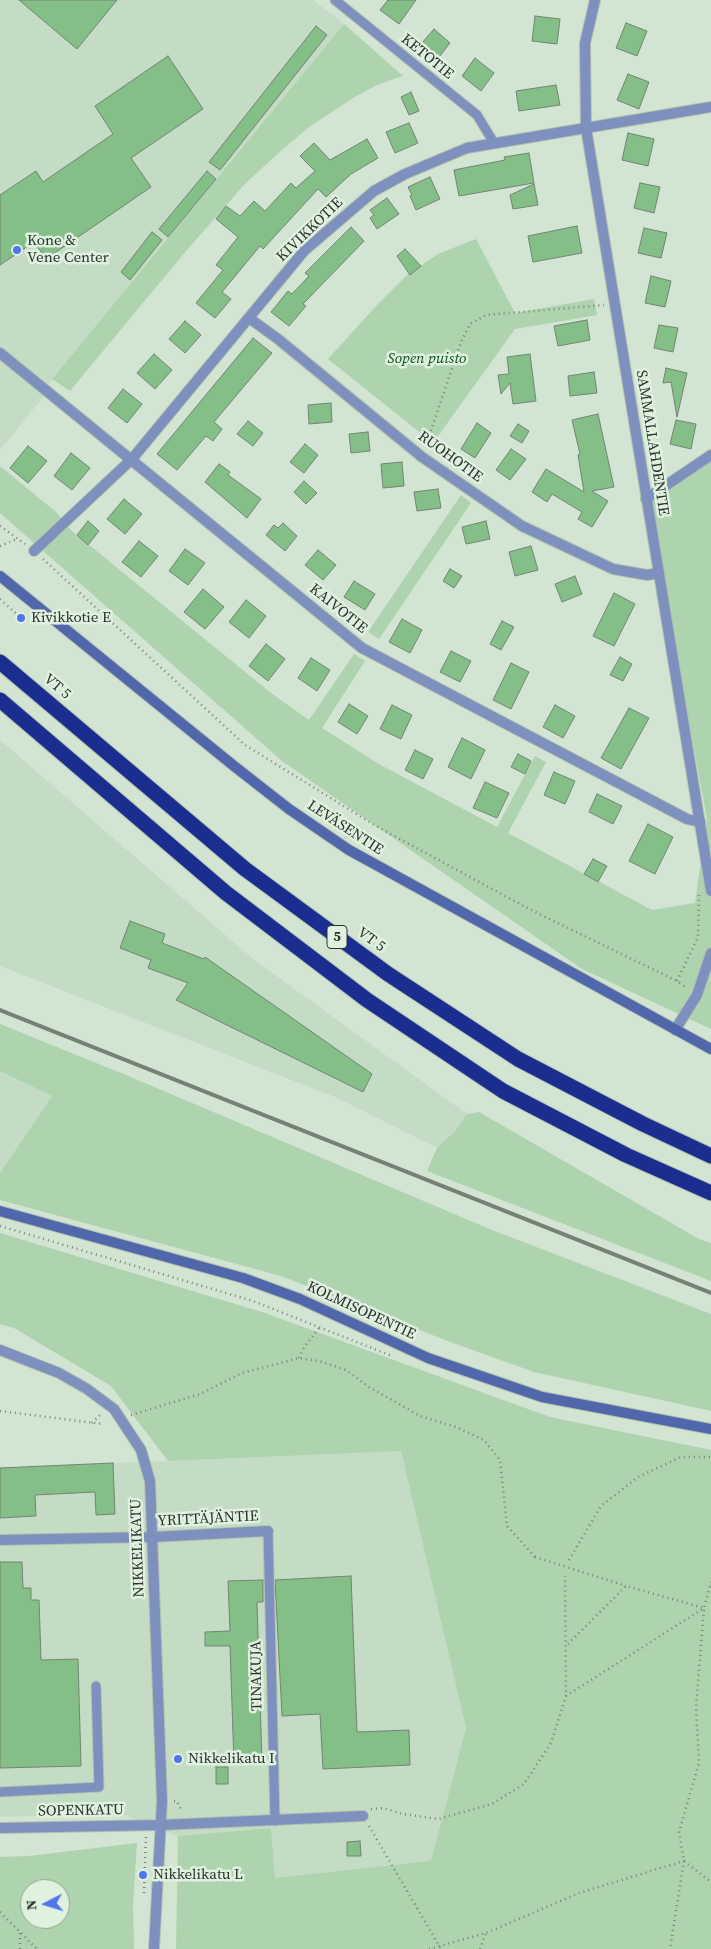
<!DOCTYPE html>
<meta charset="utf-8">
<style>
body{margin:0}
#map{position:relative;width:711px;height:1949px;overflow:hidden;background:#d2e4d2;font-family:"Source Serif 4",serif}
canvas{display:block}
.north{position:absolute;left:20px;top:1879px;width:50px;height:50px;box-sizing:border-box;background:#dff1df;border:1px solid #97a597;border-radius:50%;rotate:265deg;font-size:14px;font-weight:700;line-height:20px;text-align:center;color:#2c332c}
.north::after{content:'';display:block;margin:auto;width:18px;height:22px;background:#5175e9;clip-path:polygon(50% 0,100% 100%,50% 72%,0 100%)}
</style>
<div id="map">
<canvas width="711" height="1949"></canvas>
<div class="north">N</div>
</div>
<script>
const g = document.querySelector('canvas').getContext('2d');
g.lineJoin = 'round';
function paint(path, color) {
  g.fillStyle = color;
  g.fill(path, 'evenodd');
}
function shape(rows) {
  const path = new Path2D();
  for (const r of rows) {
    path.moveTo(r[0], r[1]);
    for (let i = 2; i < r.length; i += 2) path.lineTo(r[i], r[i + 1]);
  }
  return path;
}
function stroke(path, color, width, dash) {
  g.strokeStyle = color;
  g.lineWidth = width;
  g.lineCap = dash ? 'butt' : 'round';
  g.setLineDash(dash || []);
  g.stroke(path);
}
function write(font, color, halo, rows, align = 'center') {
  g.font = font + ' "Source Serif 4",serif';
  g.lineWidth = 5;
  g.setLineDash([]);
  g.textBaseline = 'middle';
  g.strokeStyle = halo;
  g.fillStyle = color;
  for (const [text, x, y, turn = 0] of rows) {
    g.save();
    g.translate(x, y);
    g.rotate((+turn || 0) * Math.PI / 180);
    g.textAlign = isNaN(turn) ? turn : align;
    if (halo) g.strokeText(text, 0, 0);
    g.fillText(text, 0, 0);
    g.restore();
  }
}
const built = shape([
 [0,0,313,0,344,24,52,379,40,401,0,450],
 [0,740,253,959,467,1114,456,1130,437,1148,335,1097,0,966],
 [0,1071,52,1096,0,1173],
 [401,1451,466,1728,431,1862,275,1878,271,1828,178,1836,120,1813,0,1817,0,1468]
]);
const green = shape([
 [344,24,403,76,377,85,353,98,309,127,275,156,244,185,186,251,70,391,52,379],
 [476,239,515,313,594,299,597,315,515,329,433,443,328,359,377,305,407,275,438,254],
 [711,461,711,1029,582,969,282,761,0,513,0,466,56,512,72,531,271,693,309,720,354,654,365,661,322,728,377,763,497,827,535,756,546,762,508,833,652,910,695,903,707,819,661,574,650,498],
 [461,495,471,503,379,639,368,632],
 [0,1024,126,1075,492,1230,711,1314,711,1411,534,1372,453,1343,281,1276,0,1200,0,1173,52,1096,0,1071],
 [479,1112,699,1239,711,1243,711,1281,427,1171,437,1148,456,1130,467,1114],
 [0,1233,262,1312,550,1417,711,1450,711,1949,176,1949,178,1836,271,1828,275,1878,431,1861,466,1728,401,1451,168,1461,111,1386,14,1328,0,1324],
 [137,1843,133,1905,134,1949,0,1949,0,1857,29,1856],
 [30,1889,60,1889,60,1919,30,1919]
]);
const building = shape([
 [19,0,117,0,77,49,19,0],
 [388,0,416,0,399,24,380,10,388,0],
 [535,16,560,19,557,44,532,41,535,16],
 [626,23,647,31,637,56,616,48,626,23],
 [316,26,327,35,220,170,209,162,316,26],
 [434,29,450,43,439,57,422,43,434,29],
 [168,56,203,109,131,158,151,187,46,259,34,242,0,265,0,195,36,171,43,182,113,134,95,106,168,56],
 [475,58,494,73,481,91,462,76,475,58],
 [628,74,649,82,639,109,617,100,628,74],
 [556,85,560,105,519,111,516,91,556,85],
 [411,92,419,111,409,115,401,97,411,92],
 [409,123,418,143,395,153,386,132,409,123],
 [628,133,654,139,648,166,622,160,628,133],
 [367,139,378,158,351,174,326,197,318,189,263,249,260,246,222,292,231,299,215,318,196,303,223,270,216,265,238,237,216,219,226,206,240,216,254,201,265,211,291,183,296,188,315,171,300,156,314,143,330,160,367,139],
 [529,153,534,183,459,196,454,170,505,160,504,157,529,153],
 [207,171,216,179,168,237,159,229,207,171],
 [430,177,440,199,416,210,410,196,412,195,408,187,430,177],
 [640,183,660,187,654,213,634,208,640,183],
 [534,184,538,205,513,209,510,195,534,184],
 [387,198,399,214,377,229,370,218,374,215,370,210,387,198],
 [577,226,582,253,533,262,528,236,577,226],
 [351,227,364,241,303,304,306,306,289,326,271,312,288,291,292,294,309,276,305,273,351,227],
 [644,228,667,233,661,258,638,253,644,228],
 [152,232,162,240,130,280,121,272,152,232],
 [405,249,421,266,410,275,397,256,405,249],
 [651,276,671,281,665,307,645,303,651,276],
 [587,320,590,340,558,346,554,326,587,320],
 [185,321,201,335,185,353,169,339,185,321],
 [659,325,678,328,673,352,654,348,659,325],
 [253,338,272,353,214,422,222,429,213,441,206,436,177,470,157,454,253,338],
 [154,354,172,370,155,389,137,373,154,354],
 [530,354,536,401,513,404,510,383,501,394,498,375,509,374,507,357,530,354],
 [666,368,687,373,677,417,671,382,663,383,666,368],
 [594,372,597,393,570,396,568,376,594,372],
 [123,389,142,404,127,423,108,408,123,389],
 [331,403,332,422,309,424,308,405,331,403],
 [598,414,614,487,592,491,608,501,592,527,578,519,582,512,552,494,547,502,532,492,546,469,584,492,578,455,580,454,572,420,598,414],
 [676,420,696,424,691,449,670,444,676,420],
 [248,421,263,433,253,446,237,434,248,421],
 [477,423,491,433,475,458,461,449,477,423],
 [518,424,529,431,522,443,510,436,518,424],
 [368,432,370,451,351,453,349,434,368,432],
 [305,444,318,455,304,473,290,462,305,444],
 [28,446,47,461,28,483,10,468,28,446],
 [511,449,526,459,510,480,496,470,511,449],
 [71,453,90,468,72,490,54,476,71,453],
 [402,462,404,486,383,488,381,464,402,462],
 [219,464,230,472,228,475,261,499,247,518,205,482,219,464],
 [304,481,317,493,306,504,294,492,304,481],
 [438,489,441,508,417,511,414,492,438,489],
 [124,499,142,514,125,534,107,519,124,499],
 [88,521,99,531,88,545,77,535,88,521],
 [486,521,490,539,466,544,462,527,486,521],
 [283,523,297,536,285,551,266,535,274,525,278,528,283,523],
 [139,541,158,556,141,577,122,562,139,541],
 [531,546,538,570,515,576,509,552,531,546],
 [185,549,205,563,188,585,169,571,185,549],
 [318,550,336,565,323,580,305,565,318,550],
 [450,569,462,576,454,588,443,581,450,569],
 [575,576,582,594,562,602,555,584,575,576],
 [354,581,375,594,365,610,344,597,354,581],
 [203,589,224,607,205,629,184,612,203,589],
 [614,593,635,604,614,646,593,636,614,593],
 [246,600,266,616,249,638,229,622,246,600],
 [402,619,422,630,410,653,389,642,402,619],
 [502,621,514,627,501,650,490,644,502,621],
 [266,644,285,659,268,681,249,666,266,644],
 [451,651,471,661,460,682,440,672,451,651],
 [620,657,632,664,623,681,610,675,620,657],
 [311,658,330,670,317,691,298,678,311,658],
 [511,663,529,672,511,709,493,700,511,663],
 [349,704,368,716,357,734,338,722,349,704],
 [392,705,412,715,401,739,380,729,392,705],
 [555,705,575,716,563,738,543,727,555,705],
 [629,708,649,718,621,769,601,758,629,708],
 [462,738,485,750,471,779,448,767,462,738],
 [415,750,433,759,423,779,405,770,415,750],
 [518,754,531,761,525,774,511,767,518,754],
 [554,772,575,781,565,804,544,795,554,772],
 [485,782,509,793,497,818,473,808,485,782],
 [597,794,622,806,613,824,589,812,597,794],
 [648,824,673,837,655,874,629,861,648,824],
 [593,859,607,866,598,882,584,874,593,859],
 [130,921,165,934,162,943,204,959,205,957,372,1074,363,1092,176,1000,188,983,148,968,151,960,120,948,130,921],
 [113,1463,115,1514,96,1515,95,1492,35,1495,36,1516,0,1518,0,1468,113,1463],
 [0,1562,22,1562,23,1588,31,1588,31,1600,39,1600,41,1660,78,1659,81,1766,0,1768,0,1562],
 [351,1576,357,1732,409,1730,410,1765,323,1769,320,1714,282,1716,275,1580,351,1576],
 [263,1580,263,1602,257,1602,262,1763,234,1764,230,1646,205,1646,205,1632,230,1631,228,1581,263,1580],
 [216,1767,228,1767,228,1784,216,1784,216,1767],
 [360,1841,361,1856,347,1856,347,1842,360,1841]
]);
const path = shape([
 [426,445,461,342,470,324,486,315,604,305],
 [0,526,25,544],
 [0,546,17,539],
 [43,559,245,745,376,826,531,910,677,981,687,988],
 [0,599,21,618],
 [677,981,698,937,699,895],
 [0,1226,253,1301,392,1356],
 [299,1358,305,1346,319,1328],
 [0,1411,103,1424],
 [131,1415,200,1394,242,1373,299,1358,319,1361,346,1370,369,1387,420,1416,456,1427,484,1440,500,1460,507,1526,535,1557],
 [92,1423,100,1415],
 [132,1526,130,1517,138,1506],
 [569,1560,601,1506,638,1477,681,1457,711,1457],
 [568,1644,626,1586,704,1608,696,1707,699,1763,679,1832,684,1861,711,1882],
 [566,1696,704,1608,711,1582],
 [174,1801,177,1801,182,1812],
 [371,1809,384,1808,403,1814,438,1819,492,1804,524,1784,551,1743,566,1696,565,1576],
 [369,1826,441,1949],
 [144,1893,146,1836],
 [0,1912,37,1949],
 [20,1949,20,1933],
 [429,1949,486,1933,579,1893,684,1861,670,1949],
 [480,1949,486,1933]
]);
const service = shape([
 [335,0,477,115,494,143],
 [268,1531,275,1821],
 [0,1792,99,1787,96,1686]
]);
const minor = shape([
 [249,318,278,339,422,457,522,526,613,569,647,575,659,573],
 [0,353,362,648,687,819,700,822],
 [646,499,711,455],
 [34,551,132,459,304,251,374,191,405,174,467,148,711,107],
 [0,1540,153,1537,268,1531],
 [0,1828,161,1825,363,1816]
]);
const tertiary = shape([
 [595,0,585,43,586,128,711,891],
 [675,1030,697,995,711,953],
 [0,1350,59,1373,87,1389,114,1409,141,1450,150,1481,162,1801,154,1949]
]);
const secondary = shape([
 [0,576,234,766,289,809,349,850,711,1049],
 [0,1211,243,1278,300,1299,428,1358,542,1397,711,1429]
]);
const motorway = shape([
 [0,662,245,869,388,974,518,1059,643,1124,711,1156],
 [0,700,226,893,367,1000,503,1091,626,1155,711,1193]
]);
const rail = shape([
 [0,1010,711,1293]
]);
const pathBridge = shape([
 [535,1557,626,1586]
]);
const markers = [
 [17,250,5,"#5175e9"],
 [21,618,5,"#5175e9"],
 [178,1759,5,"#5175e9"],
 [143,1875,5,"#5175e9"]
];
const shields = [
 [337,937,20]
];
const shieldNames = [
 ["5",337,937]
];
const streetNames = [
 ["KETOTIE",427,57,39],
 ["KIVIKKOTIE",310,230,-44],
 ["SAMMALLAHDENTIE",652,443,81],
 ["RUOHOTIE",450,457,36],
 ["KAIVOTIE",338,609,39],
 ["VT 5",57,687,40],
 ["LEVÄSENTIE",345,828,33],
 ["VT 5",371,940,36],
 ["KOLMISOPENTIE",361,1311,25],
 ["YRITTÄJÄNTIE",208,1519,-3],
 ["NIKKELIKATU",138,1548,-92],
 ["TINAKUJA",257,1676,-91],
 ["SOPENKATU",81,1811,-1]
];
const poiNames = [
 ["Kone &",27,241],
 ["Vene Center",27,258],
 ["Kivikkotie E",31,618],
 ["Nikkelikatu I",188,1759],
 ["Nikkelikatu L",153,1875]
];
const parkNames = [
 ["Sopen puisto",427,359]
];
paint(built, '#c4dcc4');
paint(green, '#aed3af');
paint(building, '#84bf87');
stroke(building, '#748474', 1);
stroke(service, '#b1c1b1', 11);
stroke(minor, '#b1c1b1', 12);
stroke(tertiary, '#b1c1b1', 12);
stroke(secondary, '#b1c1b1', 12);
stroke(motorway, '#b1c1b1', 17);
stroke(path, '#788478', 2.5, [1, 4]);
stroke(service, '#7e90be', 9);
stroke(minor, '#7e90be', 10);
stroke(tertiary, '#7e90be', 10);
stroke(secondary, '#5068ab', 10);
stroke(motorway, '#1a2e8f', 15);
stroke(rail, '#758175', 4);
stroke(pathBridge, '#788478', 2.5, [1, 4]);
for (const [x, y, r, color] of markers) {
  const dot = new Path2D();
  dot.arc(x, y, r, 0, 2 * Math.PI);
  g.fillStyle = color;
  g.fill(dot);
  stroke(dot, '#dff1df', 2);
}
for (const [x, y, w] of shields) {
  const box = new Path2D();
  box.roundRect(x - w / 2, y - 11.5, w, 23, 4);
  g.fillStyle = '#dff1df';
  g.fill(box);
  stroke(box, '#2c332c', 1);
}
write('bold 14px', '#2c332c', null, shieldNames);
write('15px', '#2c332c', '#dff1df', streetNames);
write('15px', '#2c332c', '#dff1df', poiNames, 'left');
write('italic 15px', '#0d4d18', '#dff1df', parkNames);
</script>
